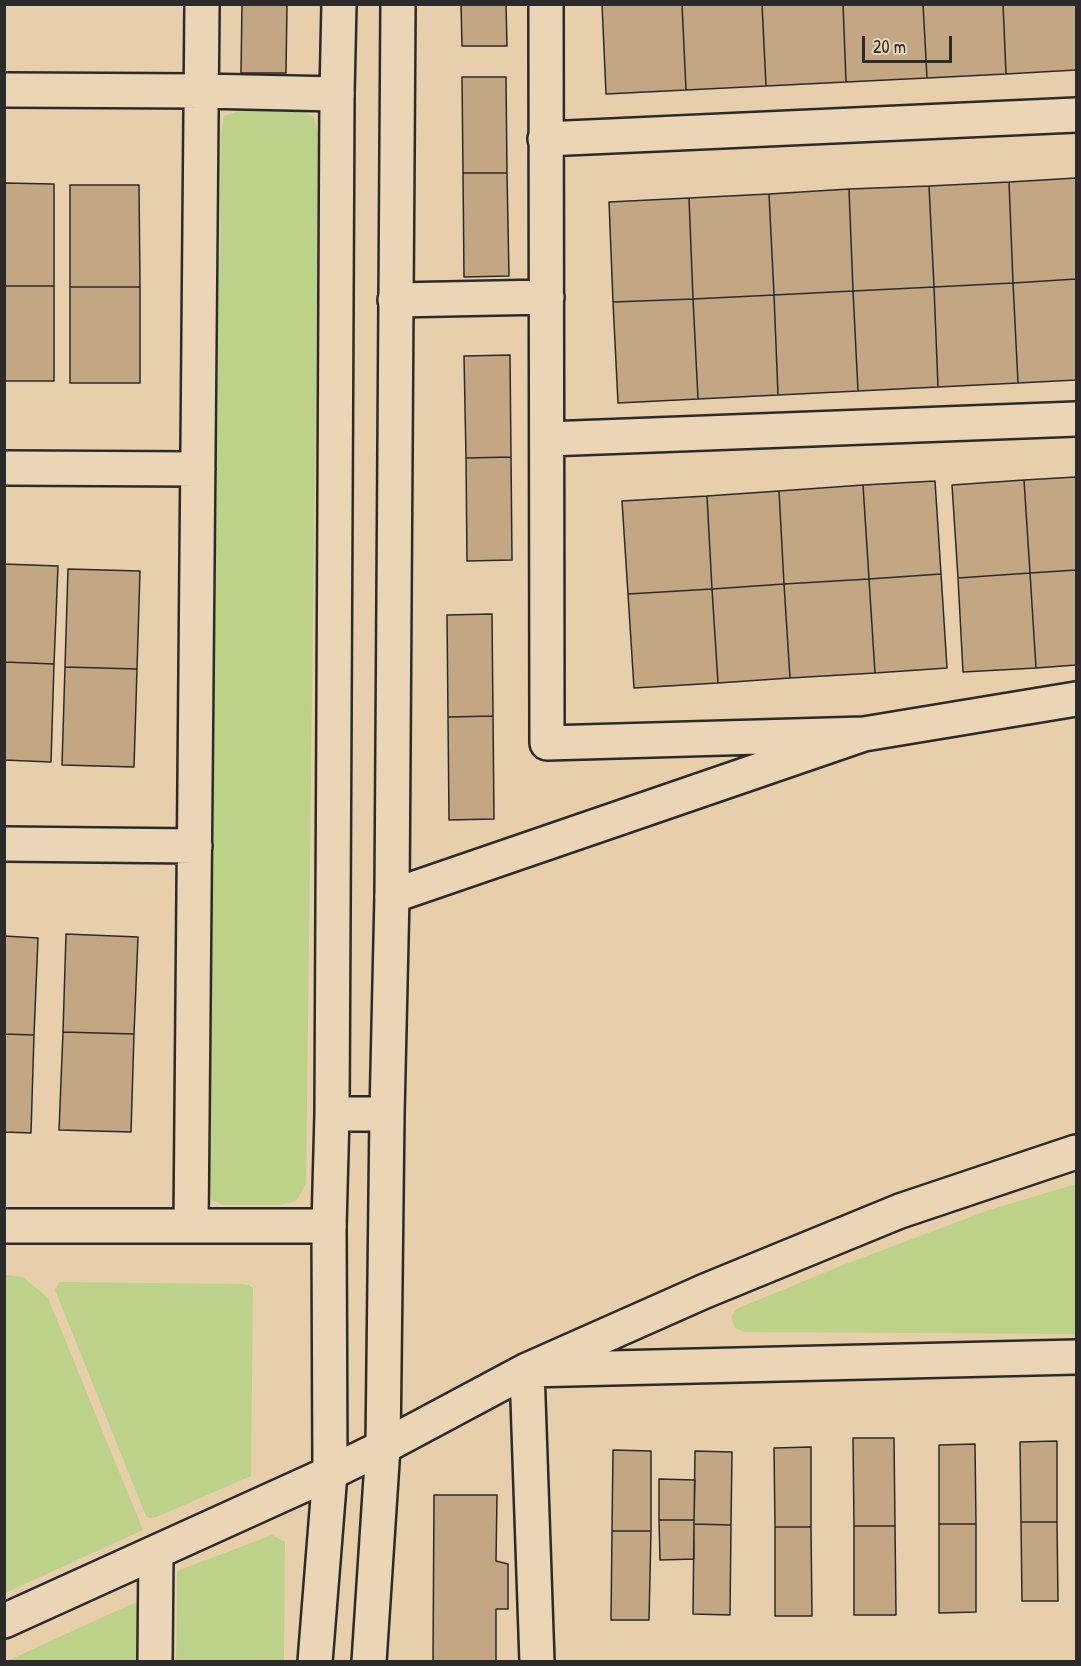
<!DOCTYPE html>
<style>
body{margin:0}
#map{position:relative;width:1081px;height:1666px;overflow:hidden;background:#e8cfab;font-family:"Patrick Hand",sans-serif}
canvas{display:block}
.frame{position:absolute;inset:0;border:6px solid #2b2b2b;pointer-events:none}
.scale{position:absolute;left:862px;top:36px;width:90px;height:27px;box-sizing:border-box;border:3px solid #2b2b2b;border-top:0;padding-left:8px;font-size:18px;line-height:21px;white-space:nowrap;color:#2b2b2b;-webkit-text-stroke:4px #ead5b4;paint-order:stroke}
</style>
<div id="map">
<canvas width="1081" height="1666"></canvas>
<div class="frame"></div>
<div class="scale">20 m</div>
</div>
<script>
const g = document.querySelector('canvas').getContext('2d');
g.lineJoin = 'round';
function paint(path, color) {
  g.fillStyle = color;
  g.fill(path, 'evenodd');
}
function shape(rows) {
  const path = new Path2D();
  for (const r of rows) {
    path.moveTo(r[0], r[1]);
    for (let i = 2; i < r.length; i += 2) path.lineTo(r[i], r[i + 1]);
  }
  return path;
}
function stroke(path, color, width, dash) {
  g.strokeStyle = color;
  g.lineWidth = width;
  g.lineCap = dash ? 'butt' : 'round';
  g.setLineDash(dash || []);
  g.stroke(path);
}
const green = shape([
 [298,110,313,116,319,134,306,1184,296,1201,280,1205,223,1205,212,1200,208,1183,221,134,224,116,238,111],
 [1076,1184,1076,1334,744,1332,735,1328,731,1318,736,1309,843,1265,989,1210],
 [5,1275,23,1277,48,1298,143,1530,5,1593],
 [59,1282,243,1284,249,1285,253,1288,251,1476,154,1518,149,1518,146,1516,55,1290],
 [272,1535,285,1542,284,1661,176,1661,177,1571],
 [136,1603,143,1607,145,1661,5,1662,129,1605]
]);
const building = shape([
 [242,4,287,4,286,73,241,73,242,4],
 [461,4,506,4,507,46,462,46,461,4],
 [602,4,682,4,686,90,606,94,602,4],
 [682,4,762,4,766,86,686,90,682,4],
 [762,4,843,4,846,82,766,86,762,4],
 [843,4,923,4,927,78,846,82,843,4],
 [923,4,1003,4,1006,74,927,78,923,4],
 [1003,4,1076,4,1076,70,1006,74,1003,4],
 [462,77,506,77,507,173,463,173,462,77],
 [463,173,507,173,509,276,464,277,463,173],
 [1076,178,1076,279,1013,283,1009,182,1076,178],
 [1009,182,1013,283,934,287,929,186,1009,182],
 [4,183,54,184,54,286,4,286,4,183],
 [70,185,139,185,140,287,70,287,70,185],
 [929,186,934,287,853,291,849,189,929,186],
 [849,189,853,291,774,295,769,194,849,189],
 [769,194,774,295,693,299,689,198,769,194],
 [689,198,693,299,613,302,609,202,689,198],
 [1076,279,1076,380,1018,383,1013,283,1076,279],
 [1013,283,1018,383,938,387,934,287,1013,283],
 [4,286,54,286,54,381,4,381,4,286],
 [70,287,140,287,140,383,70,383,70,287],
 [934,287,938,387,858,391,853,291,934,287],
 [853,291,858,391,778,395,774,295,853,291],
 [774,295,778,395,698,399,693,299,774,295],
 [693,299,698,399,618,403,613,302,693,299],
 [510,355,511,457,466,458,464,356,510,355],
 [511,457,512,560,467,561,466,458,511,457],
 [1076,477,1076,570,1030,573,1024,480,1076,477],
 [1024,480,1030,573,958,578,952,485,1024,480],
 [935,481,941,574,869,579,863,485,935,481],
 [863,485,869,579,784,584,779,491,863,485],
 [779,491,784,584,712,589,707,496,779,491],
 [707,496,712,589,628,594,622,501,707,496],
 [4,564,58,566,54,664,4,662,4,564],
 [68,569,140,571,137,669,65,667,68,569],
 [1076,570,1076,665,1036,668,1030,573,1076,570],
 [1030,573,1036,668,963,672,958,578,1030,573],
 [941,574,947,668,875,673,869,579,941,574],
 [869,579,875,673,790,678,784,584,869,579],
 [784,584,790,678,718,683,712,589,784,584],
 [712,589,718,683,634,688,628,594,712,589],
 [492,614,493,716,448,717,447,615,492,614],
 [4,662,54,664,51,762,4,760,4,662],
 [65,667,137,669,134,767,62,765,65,667],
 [493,716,494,819,449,820,448,717,493,716],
 [66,934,138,937,134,1034,63,1032,66,934],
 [4,936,38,938,34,1035,4,1034,4,936],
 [63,1032,134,1034,131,1132,59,1130,63,1032],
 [4,1034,34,1035,31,1133,4,1132,4,1034],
 [853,1438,894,1438,895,1526,854,1526,853,1438],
 [1057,1441,1057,1522,1021,1522,1020,1442,1057,1441],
 [975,1444,976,1524,939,1524,939,1445,975,1444],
 [811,1447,811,1527,775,1527,774,1448,811,1447],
 [613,1450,651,1451,651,1531,612,1531,613,1450],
 [695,1451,732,1452,731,1525,694,1524,695,1451],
 [659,1479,695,1480,694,1520,659,1520,659,1479],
 [434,1495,497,1495,496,1561,508,1564,508,1609,496,1609,496,1662,433,1662,434,1495],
 [659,1520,694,1520,694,1559,660,1560,659,1520],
 [1021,1522,1057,1522,1058,1601,1022,1601,1021,1522],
 [694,1524,731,1525,730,1615,693,1614,694,1524],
 [939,1524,976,1524,976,1612,939,1613,939,1524],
 [854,1526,895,1526,896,1615,854,1615,854,1526],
 [775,1527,811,1527,812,1616,775,1616,775,1527],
 [612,1531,651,1531,649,1620,611,1620,612,1531]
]);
const minor = shape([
 [546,4,547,743,864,734],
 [4,90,202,91,337,94],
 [545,139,1076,115],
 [395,300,547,297],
 [547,439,1076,419],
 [4,468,198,469],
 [4,844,195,846],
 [392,896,864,734,1076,699],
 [4,1226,329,1226],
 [191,1226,202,4],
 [4,1621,330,1473,383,1447,527,1370,705,1291,900,1211,1076,1152],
 [155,1662,156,1552],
 [537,1662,527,1370,1076,1357]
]);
const tertiary = shape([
 [332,1114,387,1114],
 [315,1662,330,1473,329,1226,332,1114,337,94,339,4],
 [369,1662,383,1447,387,1114,392,896,398,4]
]);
paint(green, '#bcd288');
paint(building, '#c2a782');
stroke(building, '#2b2b2b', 1.5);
stroke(minor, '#2b2b2b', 38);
stroke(tertiary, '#2b2b2b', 38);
stroke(minor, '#ead5b4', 33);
stroke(tertiary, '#ead5b4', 33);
</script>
